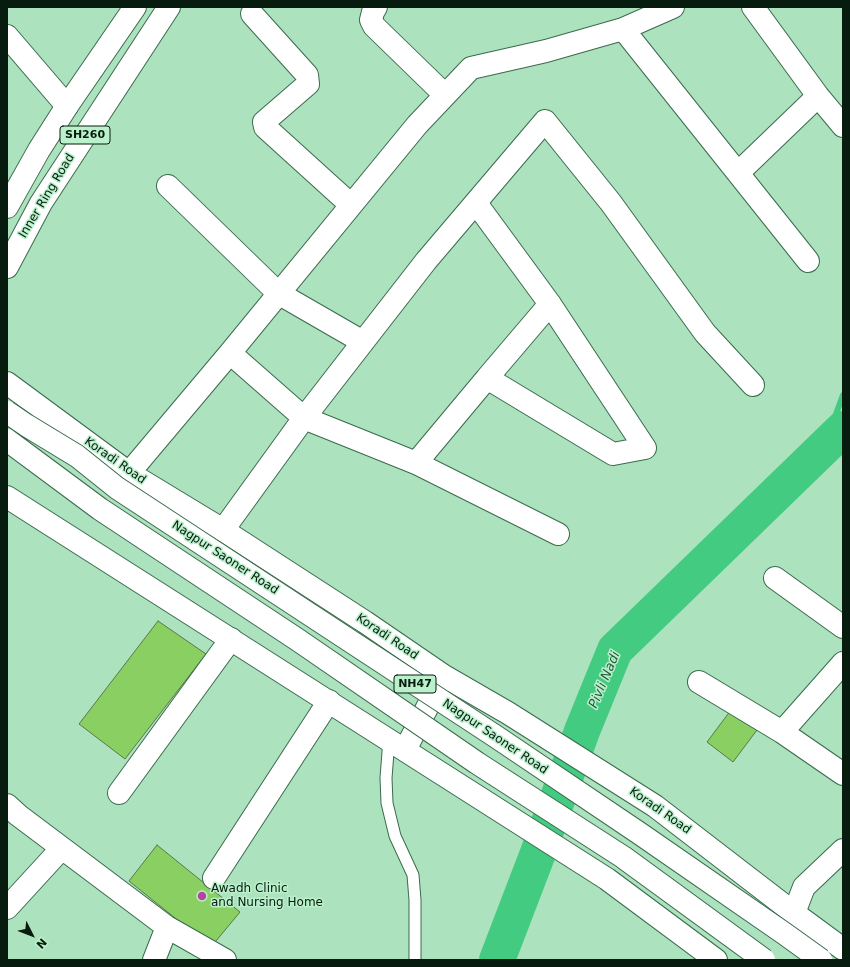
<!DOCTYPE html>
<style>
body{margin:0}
#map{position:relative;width:850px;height:967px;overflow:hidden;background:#ade2be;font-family:"DejaVu Sans",sans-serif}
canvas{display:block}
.frame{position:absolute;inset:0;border:8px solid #071c0f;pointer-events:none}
.north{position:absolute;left:12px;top:915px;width:40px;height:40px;-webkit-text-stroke:3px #baf0cb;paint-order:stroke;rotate:132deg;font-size:11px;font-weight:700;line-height:16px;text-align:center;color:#071c0f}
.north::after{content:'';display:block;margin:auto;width:14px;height:18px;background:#071c0f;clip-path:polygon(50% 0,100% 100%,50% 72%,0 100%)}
</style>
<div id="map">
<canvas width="850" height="967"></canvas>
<div class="frame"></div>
<div class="north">N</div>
</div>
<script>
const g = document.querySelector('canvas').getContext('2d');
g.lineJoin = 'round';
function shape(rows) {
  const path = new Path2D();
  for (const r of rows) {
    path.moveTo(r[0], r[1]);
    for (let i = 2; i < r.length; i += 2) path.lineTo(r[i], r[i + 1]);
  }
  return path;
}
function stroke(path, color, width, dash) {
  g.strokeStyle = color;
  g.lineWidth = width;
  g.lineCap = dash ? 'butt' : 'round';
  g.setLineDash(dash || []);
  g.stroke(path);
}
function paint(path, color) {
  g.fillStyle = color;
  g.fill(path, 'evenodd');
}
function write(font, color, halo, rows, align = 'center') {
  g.font = font + ' "DejaVu Sans",sans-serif';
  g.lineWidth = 3;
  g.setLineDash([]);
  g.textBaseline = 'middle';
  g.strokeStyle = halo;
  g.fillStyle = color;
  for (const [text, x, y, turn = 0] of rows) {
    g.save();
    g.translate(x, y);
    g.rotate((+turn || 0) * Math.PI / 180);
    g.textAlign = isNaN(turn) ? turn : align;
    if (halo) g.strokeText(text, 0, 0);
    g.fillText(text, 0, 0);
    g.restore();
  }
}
const stream = shape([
 [823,449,843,395]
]);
const river = shape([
 [497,960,538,853,582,731,615,650,843,429]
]);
const building = shape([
 [158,621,206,654,125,759,79,724,158,621],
 [731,710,757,730,733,762,707,742,731,710],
 [157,845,240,912,211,947,129,881,157,845]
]);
const service = shape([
 [389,739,386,778,387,803,395,836,413,875,415,900,415,960]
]);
const minor = shape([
 [376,7,373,12,371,20,374,26,445,95],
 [753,7,818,96,843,126],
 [252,14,307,75,308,84,264,122,265,127,351,205],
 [623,29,808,261],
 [7,36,67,106],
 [738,173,818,96],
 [168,186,278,293,363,342],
 [230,353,304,418,416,463,487,378,613,454,645,448,550,304,476,203],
 [487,378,550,304],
 [416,463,558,534],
 [129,473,230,353,417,125,471,68,546,51,623,29,673,7],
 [223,530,304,418,363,342,426,261,545,121,611,203,705,333,753,385],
 [775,578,843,627],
 [699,682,782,732,843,774],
 [782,732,843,663],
 [119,793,231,639],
 [7,805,18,815,167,927,225,960],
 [214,878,329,701],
 [7,908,62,848],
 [794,913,804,887,843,850],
 [154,960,167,927]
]);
const primary = shape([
 [7,383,129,473,223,530,365,622,444,676,508,713,655,806,794,913,843,949],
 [7,497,607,879,716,960],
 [405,750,442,679]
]);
const trunk = shape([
 [7,207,39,150,67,106,135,7],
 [7,267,41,203,169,7]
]);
const trunkBridge = shape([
 [7,412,26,425,77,456,117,488,495,736,639,833,785,934,821,960],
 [7,440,100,509,298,640,477,763,623,857,764,960]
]);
const markers = [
 [202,896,5,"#b444a0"]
];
const shields = [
 [85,135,50],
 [415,684,42]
];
const shieldNames = [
 ["SH260",85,135],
 ["NH47",415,684]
];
const streetNames = [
 ["Inner Ring Road",47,196,-59],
 ["Koradi Road",115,461,35],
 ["Nagpur Saoner Road",225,558,33],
 ["Koradi Road",387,637,34],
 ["Nagpur Saoner Road",495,737,34],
 ["Koradi Road",660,811,35]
];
const poiNames = [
 ["Awadh Clinic",211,889],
 ["and Nursing Home",211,903]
];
const waterNames = [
 ["Pivli Nadi",605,680,-67]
];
stroke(stream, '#43cc81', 6);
stroke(river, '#43cc81', 36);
paint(building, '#8acf61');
stroke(building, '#5a774b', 1);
stroke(service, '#396b4c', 13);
stroke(minor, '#396b4c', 24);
stroke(primary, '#396b4c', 24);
stroke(trunk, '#396b4c', 24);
stroke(service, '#fff', 11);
stroke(minor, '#fff', 22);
stroke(primary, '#fff', 22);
stroke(trunk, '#fff', 22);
stroke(trunkBridge, '#396b4c', 24, []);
stroke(trunkBridge, '#fff', 22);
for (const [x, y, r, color] of markers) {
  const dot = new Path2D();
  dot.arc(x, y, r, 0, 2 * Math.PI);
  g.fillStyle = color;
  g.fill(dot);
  stroke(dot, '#baf0cb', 1.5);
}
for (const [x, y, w] of shields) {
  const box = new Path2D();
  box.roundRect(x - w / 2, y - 9, w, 18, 3);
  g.fillStyle = '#baf0cb';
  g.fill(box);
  stroke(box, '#071c0f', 1);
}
write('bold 11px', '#071c0f', null, shieldNames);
write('12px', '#071c0f', '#baf0cb', streetNames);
write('12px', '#071c0f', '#baf0cb', poiNames, 'left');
write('italic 13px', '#25593a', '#baf0cb', waterNames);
</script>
